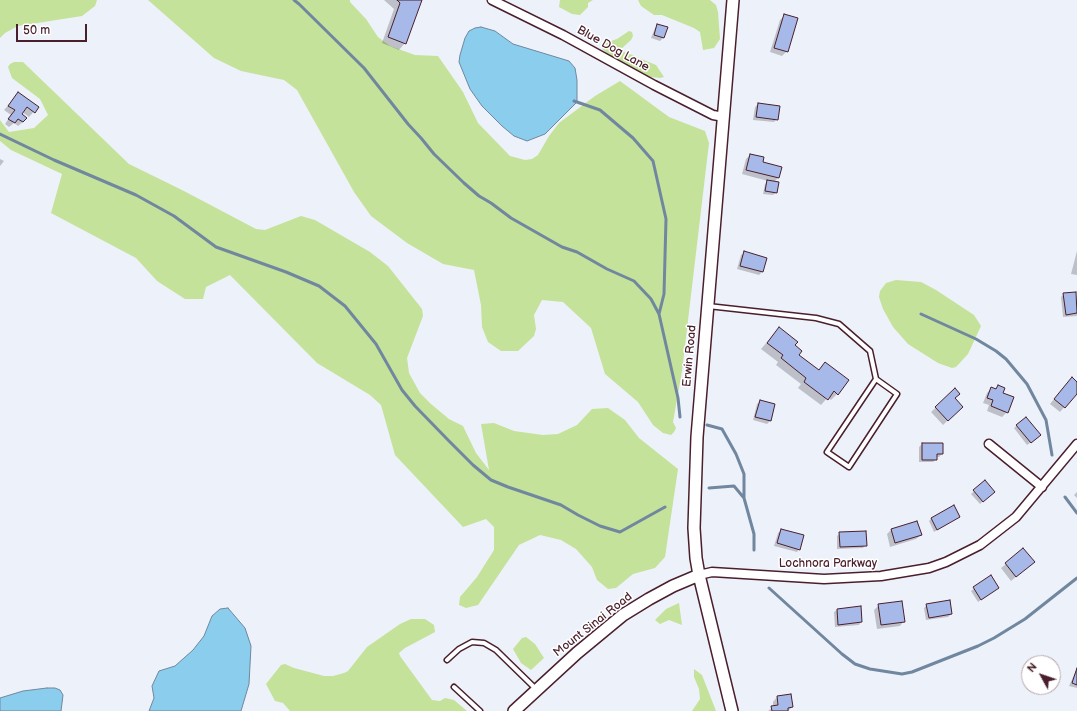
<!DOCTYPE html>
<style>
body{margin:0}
#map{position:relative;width:1077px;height:711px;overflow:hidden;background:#edf1fa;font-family:"Balsamiq Sans",sans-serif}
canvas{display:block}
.north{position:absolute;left:1021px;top:655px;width:40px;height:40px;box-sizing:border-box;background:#fff;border:1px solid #b7a5aa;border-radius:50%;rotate:310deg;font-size:11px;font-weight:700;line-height:16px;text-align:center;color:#4a1f2b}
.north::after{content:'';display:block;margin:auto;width:14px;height:18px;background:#4a1f2b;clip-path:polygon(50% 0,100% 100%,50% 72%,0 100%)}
.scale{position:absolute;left:16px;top:24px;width:71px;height:18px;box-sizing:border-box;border:2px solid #4a1f2b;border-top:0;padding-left:5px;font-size:12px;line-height:14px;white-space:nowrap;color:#4a1f2b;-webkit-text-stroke:3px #fff;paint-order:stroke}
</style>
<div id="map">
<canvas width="1077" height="711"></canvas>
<div class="north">N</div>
<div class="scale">50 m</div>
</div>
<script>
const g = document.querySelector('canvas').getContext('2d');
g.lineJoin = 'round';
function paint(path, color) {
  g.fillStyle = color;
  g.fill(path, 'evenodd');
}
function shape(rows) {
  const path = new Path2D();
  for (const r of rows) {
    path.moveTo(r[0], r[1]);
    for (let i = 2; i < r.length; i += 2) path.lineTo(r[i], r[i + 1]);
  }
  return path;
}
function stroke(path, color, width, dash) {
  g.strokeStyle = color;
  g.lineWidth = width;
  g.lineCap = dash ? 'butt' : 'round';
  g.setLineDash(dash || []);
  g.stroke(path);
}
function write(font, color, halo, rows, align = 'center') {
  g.font = font + ' "Balsamiq Sans",sans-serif';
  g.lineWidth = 3;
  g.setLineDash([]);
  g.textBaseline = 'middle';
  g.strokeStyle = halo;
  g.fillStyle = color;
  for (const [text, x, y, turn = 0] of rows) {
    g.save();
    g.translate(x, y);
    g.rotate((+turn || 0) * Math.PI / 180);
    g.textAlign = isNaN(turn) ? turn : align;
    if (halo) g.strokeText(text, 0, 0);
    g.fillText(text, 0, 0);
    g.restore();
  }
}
const green = shape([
 [0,0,97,0,95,6,82,16,18,26,5,33,0,38],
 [148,0,350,0,350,2,366,19,378,37,390,46,415,55,438,56,463,92,478,123,510,156,525,160,532,159,538,155,549,136,559,123,595,96,620,81,669,117,705,131,709,143,682,371,673,422,676,428,674,432,671,435,663,433,653,425,638,402,605,374,591,328,563,302,542,300,534,315,536,329,534,336,518,351,501,351,488,342,482,327,481,305,474,270,443,264,407,243,371,216,354,192,297,90,284,80,241,71,214,58],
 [560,0,593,0,588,3,588,7,580,15,572,14,559,7],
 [638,0,710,0,716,5,718,12,720,39,714,48,703,50,700,32,694,28,662,15,654,15,641,6],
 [629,31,632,32,633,36,631,40,620,50,656,65,664,77,660,78,644,76,608,55,601,47,602,44,617,39],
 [14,62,23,62,129,164,182,190,256,229,265,230,301,216,315,220,370,252,388,266,422,309,423,316,407,358,409,373,420,393,431,404,449,419,463,426,476,453,489,470,481,424,494,423,514,431,543,435,558,434,577,425,592,409,608,408,625,420,639,438,678,469,665,557,655,568,633,574,616,588,608,589,597,580,592,567,576,549,561,540,540,535,519,545,478,605,466,608,459,605,460,597,477,577,494,550,494,527,486,519,463,527,395,455,381,405,370,395,317,363,230,275,206,287,203,299,185,299,157,281,136,258,51,213,62,174,11,150,0,141,0,120,9,132,34,128,48,115,40,99,12,78,8,67,10,64],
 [896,280,921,282,936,290,974,315,981,326,968,354,956,367,952,368,938,363,908,344,893,327,883,309,879,297,880,291,886,283],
 [679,603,682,625,669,620,660,624,655,620,666,609],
 [411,619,425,619,434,625,435,632,405,648,399,653,400,656,432,700,440,701,445,698,454,700,467,711,290,711,283,703,275,701,266,684,281,665,285,664,294,668,324,676,333,676,344,673,348,671,367,647,400,624],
 [526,637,535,644,544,658,531,670,521,663,513,649,522,638],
 [694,669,702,675,716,711,692,711,700,699,699,689,694,677]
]);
const water = shape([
 [481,27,495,31,513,44,569,61,575,68,577,80,577,102,545,134,527,141,514,136,502,126,482,106,470,89,459,62,460,55,465,38,469,31,475,28,481,27],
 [228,608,245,628,251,646,249,684,241,711,149,711,154,698,152,686,159,671,175,666,193,650,204,636,212,616,220,609,228,608],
 [47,688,55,688,60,690,63,695,61,711,0,711,0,698,23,691,47,688]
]);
const shadow = shape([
 [384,0,421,0,405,43,399,50,382,43,394,9],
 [785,15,787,51,782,56,770,52,780,20],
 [657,25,666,27,663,38,660,41,651,38,655,28],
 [18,94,37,108,29,117,22,112,20,114,23,122,18,126,14,123,9,127,5,124,11,115,4,110],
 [758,104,777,119,774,122,753,120,755,107],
 [750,155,762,163,778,178,774,182,776,193,773,195,763,194,765,184,768,181,742,174,746,159],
 [0,159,4,161,0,166],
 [1077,251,1077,275,1071,274],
 [744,253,762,272,759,275,737,269,741,255],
 [1064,294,1077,300,1077,316,1063,317,1061,297],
 [779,328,794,346,798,355,818,371,825,363,837,394,831,400,828,397,821,405,798,388,801,384,776,365,778,362,761,349],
 [1067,383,1077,383,1077,392,1060,412,1050,404],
 [998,386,1007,412,1002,417,987,411,989,405,983,403,987,393,991,389,995,390],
 [955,390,954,398,962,407,943,425,931,412],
 [760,401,774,405,770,421,767,424,753,420,757,404],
 [1026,418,1037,438,1027,445,1014,428],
 [922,444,942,454,939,457,936,457,936,459,933,462,919,462,919,447],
 [985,481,991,495,980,504,971,494],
 [1077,492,1077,498,1074,495],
 [959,517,934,532,929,521,931,519],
 [917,522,921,535,916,539,890,547,887,534,891,530],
 [781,530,799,549,797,552,774,546,778,533],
 [840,533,865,545,863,548,837,549,837,536],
 [1006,564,1029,566,1011,581,1001,568],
 [990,576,995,590,978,602,971,591],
 [879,605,904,621,900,626,877,629,874,610],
 [927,605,951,614,948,617,926,620,924,608],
 [860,608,861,622,859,625,835,627,834,612,837,610],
 [1077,668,1077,688,1069,686],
 [790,695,792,707,788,711,768,711,773,707,773,702,777,697]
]);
const stream = shape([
 [294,0,299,4,364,68,408,124,421,138,434,154,464,183,479,196,491,203,511,218,562,247,577,252,607,269,634,281,651,299,659,314,678,398,680,417],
 [574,101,600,110,633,138,653,161,666,219,664,294,659,314],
 [0,134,54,160,136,195,174,216,216,247,286,272,319,286,345,306,376,344,402,390,415,406,448,440,473,465,491,480,508,487,561,505,578,515,600,526,620,532,665,507],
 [921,314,976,339,996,351,1006,359,1027,384,1046,420,1052,455],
 [707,425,722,429,736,454,744,474,744,498,754,534,754,550],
 [709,488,734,486,744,498],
 [1065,497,1077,513],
 [769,588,842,654,855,664,870,669,902,674,912,672,978,646,994,638,1025,619,1077,578]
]);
const building = shape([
 [397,0,422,0,406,44,388,37,400,3,397,0],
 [784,14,798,18,788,52,774,48,784,14],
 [657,24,668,27,664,38,654,35,657,24],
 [18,92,39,107,35,113,27,107,22,114,27,118,23,122,18,119,15,123,8,119,15,110,8,106,18,92],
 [758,103,780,106,778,120,756,117,758,103],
 [750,154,764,157,763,162,782,167,779,178,746,170,750,154],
 [767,180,779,182,777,193,765,191,767,180],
 [744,251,767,258,763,272,740,266,744,251],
 [1076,292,1077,313,1066,315,1063,293,1076,292],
 [779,327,798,342,795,345,802,351,799,355,819,370,825,362,849,380,838,395,834,391,828,400,804,382,806,378,781,358,783,355,767,343,779,327],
 [1072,377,1077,382,1077,394,1065,408,1054,399,1072,377],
 [998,385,1005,388,1003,393,1014,397,1008,413,991,406,993,400,987,398,991,387,996,389,998,385],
 [955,388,960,394,955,398,963,407,948,421,935,407,955,388],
 [760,400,775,404,771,421,755,417,760,400],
 [1026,417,1041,435,1031,443,1016,425,1026,417],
 [922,443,943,443,943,454,937,454,937,460,922,460,922,443],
 [985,480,995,492,983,502,973,490,985,480],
 [954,505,960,517,937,530,931,518,954,505],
 [917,521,922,535,895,543,891,529,917,521],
 [781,529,804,535,800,550,777,543,781,529],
 [866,531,867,546,840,547,839,532,866,531],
 [1023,548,1035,562,1016,577,1005,563,1023,548],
 [991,575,999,588,981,600,973,587,991,575],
 [950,600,952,614,929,618,926,604,950,600],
 [902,601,905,622,881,625,878,604,902,601],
 [861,606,862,622,838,625,837,609,861,606],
 [1077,668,1077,685,1072,683,1077,668],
 [791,694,793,707,788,708,788,711,772,711,771,706,778,705,777,696,791,694]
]);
const lane = shape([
 [708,306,816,318,839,324,870,351,876,379,827,452,849,467,897,394,876,379],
 [447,660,459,649,472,642,484,643,496,650,536,689],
 [454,687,480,711]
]);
const street = shape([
 [492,0,563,35,654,85,713,115,724,117],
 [989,444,1042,487],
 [699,575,712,572,824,579,881,576,929,568,946,562,980,545,1016,517,1077,444]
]);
const secondary = shape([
 [514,711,577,653,623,615,649,599,673,586,699,575],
 [732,711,699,575,696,558,694,528,697,437,733,0]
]);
const streetNames = [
 ["Blue Dog Lane",613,49,29],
 ["Erwin Road",690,356,-85],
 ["Lochnora Parkway",828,564],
 ["Mount Sinai Road",593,625,-38]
];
paint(green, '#c4e29a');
paint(water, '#8acdec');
stroke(water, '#70879f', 1);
paint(shadow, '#0003');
stroke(stream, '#70879f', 3);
paint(building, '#a7b9e8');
stroke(building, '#4a1f2b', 1);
stroke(lane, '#4a1f2b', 7);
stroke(street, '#4a1f2b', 11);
stroke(secondary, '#4a1f2b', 14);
stroke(lane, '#fff', 4);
stroke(street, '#fff', 8);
stroke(secondary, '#fff', 11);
write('12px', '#4a1f2b', '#fff', streetNames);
</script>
